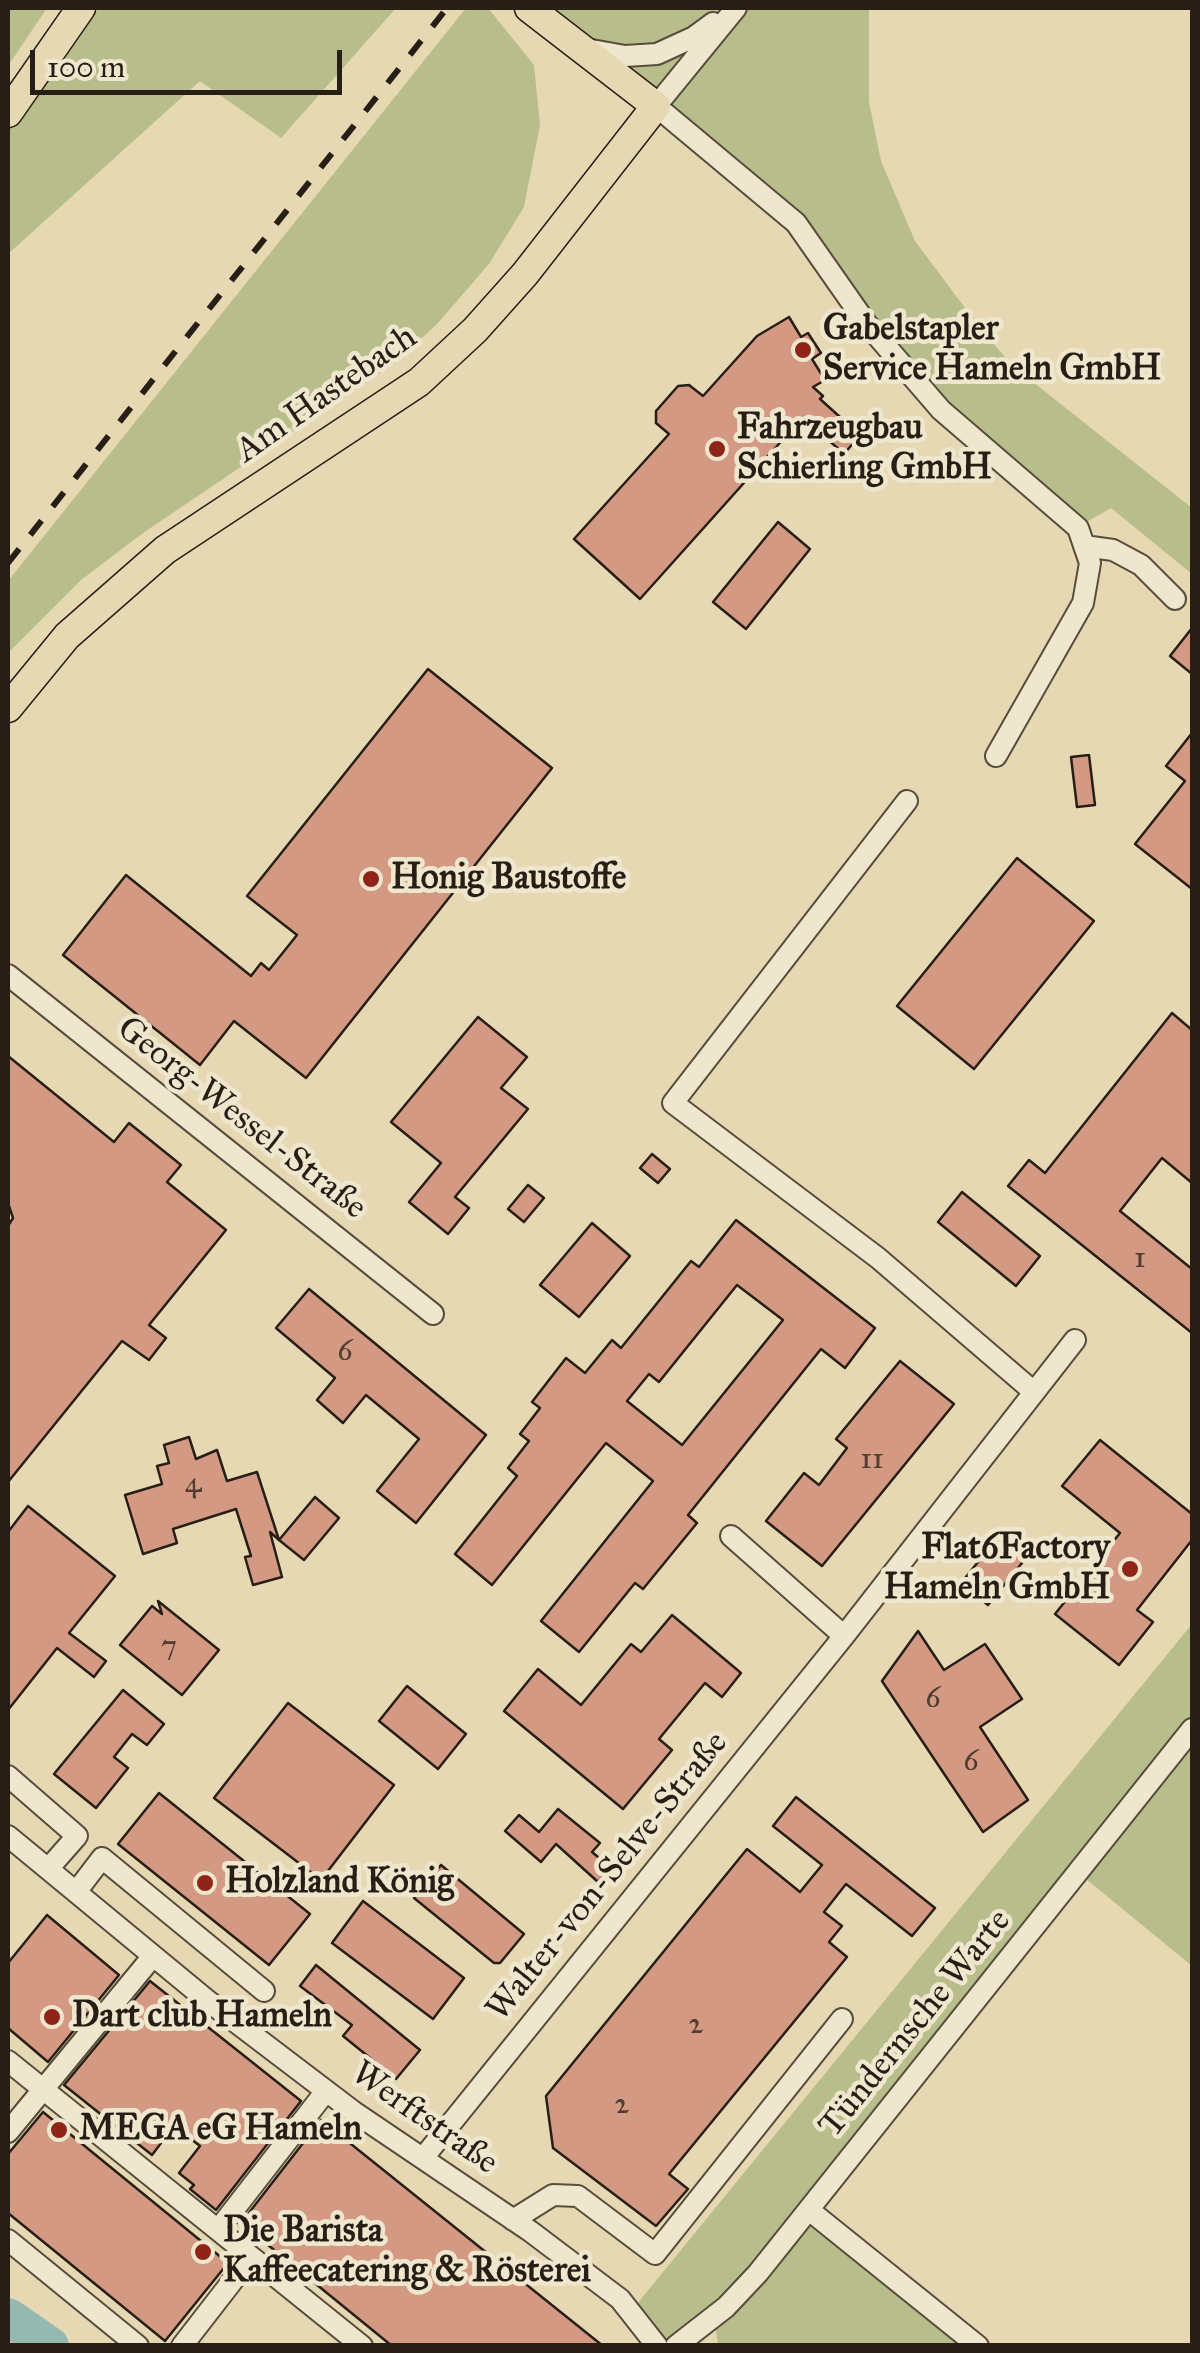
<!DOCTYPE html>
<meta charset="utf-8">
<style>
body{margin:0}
#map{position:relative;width:1200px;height:2353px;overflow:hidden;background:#e6d8b3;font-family:"IM FELL Great Primer",serif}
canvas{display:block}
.frame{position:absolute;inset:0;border:10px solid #271f16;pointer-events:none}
.scale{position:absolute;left:30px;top:50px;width:312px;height:45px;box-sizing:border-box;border:5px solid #271f16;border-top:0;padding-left:12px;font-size:30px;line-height:35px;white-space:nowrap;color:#271f16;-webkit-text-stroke:8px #efe6ce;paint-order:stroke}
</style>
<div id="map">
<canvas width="1200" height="2353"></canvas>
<div class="frame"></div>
<div class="scale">100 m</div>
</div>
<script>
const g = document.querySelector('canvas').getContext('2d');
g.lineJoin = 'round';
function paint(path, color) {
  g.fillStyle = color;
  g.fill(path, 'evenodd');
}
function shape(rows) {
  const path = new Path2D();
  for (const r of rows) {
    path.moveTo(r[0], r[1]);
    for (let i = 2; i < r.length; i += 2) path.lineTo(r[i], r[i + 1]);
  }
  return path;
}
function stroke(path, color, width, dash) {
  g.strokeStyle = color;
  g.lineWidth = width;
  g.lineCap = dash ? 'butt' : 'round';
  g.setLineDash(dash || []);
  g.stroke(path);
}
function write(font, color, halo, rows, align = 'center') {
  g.font = font + ' "IM FELL Great Primer",serif';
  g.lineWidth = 9;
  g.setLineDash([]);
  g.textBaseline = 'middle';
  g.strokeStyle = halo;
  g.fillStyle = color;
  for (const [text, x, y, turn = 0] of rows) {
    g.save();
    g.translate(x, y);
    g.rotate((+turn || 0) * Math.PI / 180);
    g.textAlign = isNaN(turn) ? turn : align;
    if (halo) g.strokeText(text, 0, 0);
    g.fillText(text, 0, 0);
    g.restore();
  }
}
const green = shape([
 [8,8,47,8,8,66],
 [82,8,396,8,281,138,200,81,8,254,8,116],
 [466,8,488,8,534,65,540,125,524,207,489,264,437,324,396,362,143,533,81,580,8,653,8,581],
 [531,8,737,8,656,104],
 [740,8,869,8,869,102,881,161,915,241,983,332,1014,367,1192,508,1192,574,1111,508,1078,527,942,409,797,222,659,106],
 [1192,1624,1192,1727,809,2210,978,2345,718,2345,714,2317,672,2345,658,2345,632,2310],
 [1192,1736,1192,1966,1080,1874]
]);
const river = shape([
 [8,2317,50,2346]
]);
const building = shape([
 [789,317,801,337,808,333,821,353,812,359,825,380,813,387,823,396,820,399,860,435,844,454,803,417,640,599,574,539,669,434,656,423,656,411,678,386,689,385,703,396,757,336,789,317],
 [778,522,810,549,746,629,713,602,778,522],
 [1192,628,1192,674,1170,656,1192,628],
 [428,669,552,768,306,1078,234,1021,200,1065,63,955,126,875,251,976,261,963,269,970,297,935,247,896,428,669],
 [1192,733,1192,889,1135,844,1185,781,1166,766,1192,733],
 [1089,755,1095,805,1077,807,1071,757,1089,755],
 [1017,858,1094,921,974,1069,897,1006,1017,858],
 [1172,1013,1192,1030,1192,1183,1162,1158,1120,1211,1192,1269,1192,1333,1008,1186,1029,1160,1045,1173,1172,1013],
 [478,1017,527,1057,501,1088,528,1109,455,1197,469,1208,448,1234,409,1202,441,1163,391,1122,478,1017],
 [8,1056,114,1142,129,1123,181,1165,167,1182,226,1230,149,1325,166,1338,149,1360,122,1341,8,1482,8,1226,13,1218,8,1203,8,1056],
 [652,1154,670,1169,658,1183,640,1168,652,1154],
 [528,1185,544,1198,524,1222,508,1209,528,1185],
 [962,1192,1040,1256,1016,1286,938,1222,962,1192],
 [736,1220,875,1328,845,1368,821,1349,688,1515,697,1523,643,1589,635,1583,579,1652,541,1621,653,1481,606,1443,492,1585,455,1554,517,1476,508,1468,529,1441,520,1434,540,1408,532,1402,566,1358,585,1373,612,1340,621,1348,691,1261,699,1267,736,1220],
 [737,1285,783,1320,682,1445,627,1401,649,1374,659,1382,737,1285],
 [592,1223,630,1256,579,1317,540,1285,592,1223],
 [309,1289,486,1435,416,1523,377,1491,419,1439,366,1395,343,1423,317,1400,335,1378,276,1328,309,1289],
 [900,1361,954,1404,822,1566,766,1521,804,1473,819,1485,847,1448,836,1439,900,1361],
 [189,1437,196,1459,217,1450,227,1481,257,1472,279,1540,270,1532,282,1577,253,1585,245,1557,251,1556,236,1509,173,1529,177,1543,143,1554,125,1495,162,1484,157,1466,169,1463,164,1445,189,1437],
 [1100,1440,1192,1514,1192,1540,1137,1610,1153,1622,1119,1665,1055,1614,1120,1533,1062,1486,1100,1440],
 [315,1497,339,1518,304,1560,279,1540,315,1497],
 [28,1506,115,1576,69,1633,106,1661,94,1677,57,1648,8,1710,8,1532,28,1506],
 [999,1536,1026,1558,988,1605,961,1583,999,1536],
 [158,1601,219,1650,182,1695,120,1645,152,1606,162,1614,158,1601],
 [672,1615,741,1673,722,1697,705,1683,659,1739,672,1750,623,1809,504,1711,538,1669,581,1705,631,1644,641,1652,672,1615],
 [918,1631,944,1670,985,1644,1022,1699,980,1727,1028,1800,983,1832,882,1681,918,1631],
 [407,1686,466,1734,438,1769,379,1721,407,1686],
 [123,1690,164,1724,147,1745,132,1734,114,1757,128,1768,96,1808,54,1774,123,1690],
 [288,1703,394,1785,321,1880,214,1798,288,1703],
 [159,1793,310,1914,269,1965,118,1844,159,1793],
 [796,1797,935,1908,912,1936,846,1884,824,1912,842,1926,829,1942,847,1957,669,2174,688,2189,656,2226,553,2148,546,2096,747,1849,800,1892,822,1865,773,1826,796,1797],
 [558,1809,600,1843,592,1852,610,1867,598,1882,556,1844,541,1862,505,1831,519,1815,539,1832,558,1809],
 [441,1865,524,1934,500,1963,494,1963,414,1898,441,1865],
 [363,1901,464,1978,433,2019,332,1943,363,1901],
 [47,1915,119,1975,48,2062,8,2028,8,1963,47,1915],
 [316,1965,420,2050,396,2079,343,2036,352,2025,300,1986,316,1965],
 [150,1981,301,2101,216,2210,190,2189,194,2185,179,2173,200,2146,174,2126,152,2155,64,2085,150,1981],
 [43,2112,228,2263,165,2341,8,2213,8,2154,43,2112],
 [321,2120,603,2346,392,2346,241,2223,321,2120]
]);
const minor = shape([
 [736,8,656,106,796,223,866,323,941,410,1078,528,1090,563,1083,603,996,756],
 [586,49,625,56,657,54,694,37,713,23],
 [1084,546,1113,550,1141,565,1175,599],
 [907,801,673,1103,878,1258,1034,1392],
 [8,975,433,1314],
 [731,1536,844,1636],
 [8,1776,77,1836,48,1869],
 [8,1836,208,2001,354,2112,530,2231,620,2299,657,2346],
 [76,1892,102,1858,264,1991],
 [8,2061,362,2346],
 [8,2132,153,1956],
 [423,2158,844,1636,1075,1340],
 [809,2210,978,2346],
 [513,2220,553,2195,578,2196,655,2254,842,2019],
 [218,2230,326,2091],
 [8,2240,138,2346],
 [182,2346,251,2257],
 [676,2346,726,2307,758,2273,1192,1729]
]);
const major = shape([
 [8,113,81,8],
 [8,708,67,636,165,550,419,382,475,330,525,274,656,106,529,8]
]);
const rail = shape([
 [8,563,447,8]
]);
const markers = [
 [803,350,10,"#8f2418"],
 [717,449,10,"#8f2418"],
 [371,879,10,"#8f2418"],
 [1130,1569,10,"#8f2418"],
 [205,1883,10,"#8f2418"],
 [52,2017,10,"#8f2418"],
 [59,2130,10,"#8f2418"],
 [203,2252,10,"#8f2418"]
];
const numberNames = [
 ["1",1140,1260],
 ["6",345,1353],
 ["11",872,1461],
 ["4",193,1485],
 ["7",169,1648],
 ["6",933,1700],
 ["6",971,1763],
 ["2",696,2026],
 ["2",622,2106]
];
const poiNames = [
 ["Gabelstapler",823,330],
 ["Service Hameln GmbH",823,370],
 ["Fahrzeugbau",737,429],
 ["Schierling GmbH",737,469],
 ["Honig Baustoffe",391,879],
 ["Flat6Factory",1110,1549,"right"],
 ["Hameln GmbH",1110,1589,"right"],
 ["Holzland König",225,1883],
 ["Dart club Hameln",72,2017],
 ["MEGA eG Hameln",79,2130],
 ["Die Barista",223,2232],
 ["Kaffeecatering & Rösterei",223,2272]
];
const streetNames = [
 ["Am Hastebach",327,395,-35],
 ["Georg-Wessel-Straße",241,1119,38],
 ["Walter-von-Selve-Straße",608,1877,-51],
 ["Tündernsche Warte",916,2024,-51],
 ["Werftstraße",424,2119,35]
];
paint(green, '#b7be8b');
stroke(river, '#96b9af', 38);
paint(building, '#d49982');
stroke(building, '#271f16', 2.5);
stroke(minor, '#574d3d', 24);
stroke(major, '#271f16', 31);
stroke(minor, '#efe6ce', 20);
stroke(major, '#e6d8b3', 28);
stroke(rail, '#271f16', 6, [18, 18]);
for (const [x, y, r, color] of markers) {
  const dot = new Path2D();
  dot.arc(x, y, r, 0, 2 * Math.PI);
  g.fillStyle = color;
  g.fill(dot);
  stroke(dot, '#efe6ce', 4);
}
write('30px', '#523e31', null, numberNames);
write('bold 35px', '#271f16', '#efe6ce', poiNames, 'left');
write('35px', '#271f16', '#efe6ce', streetNames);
</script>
